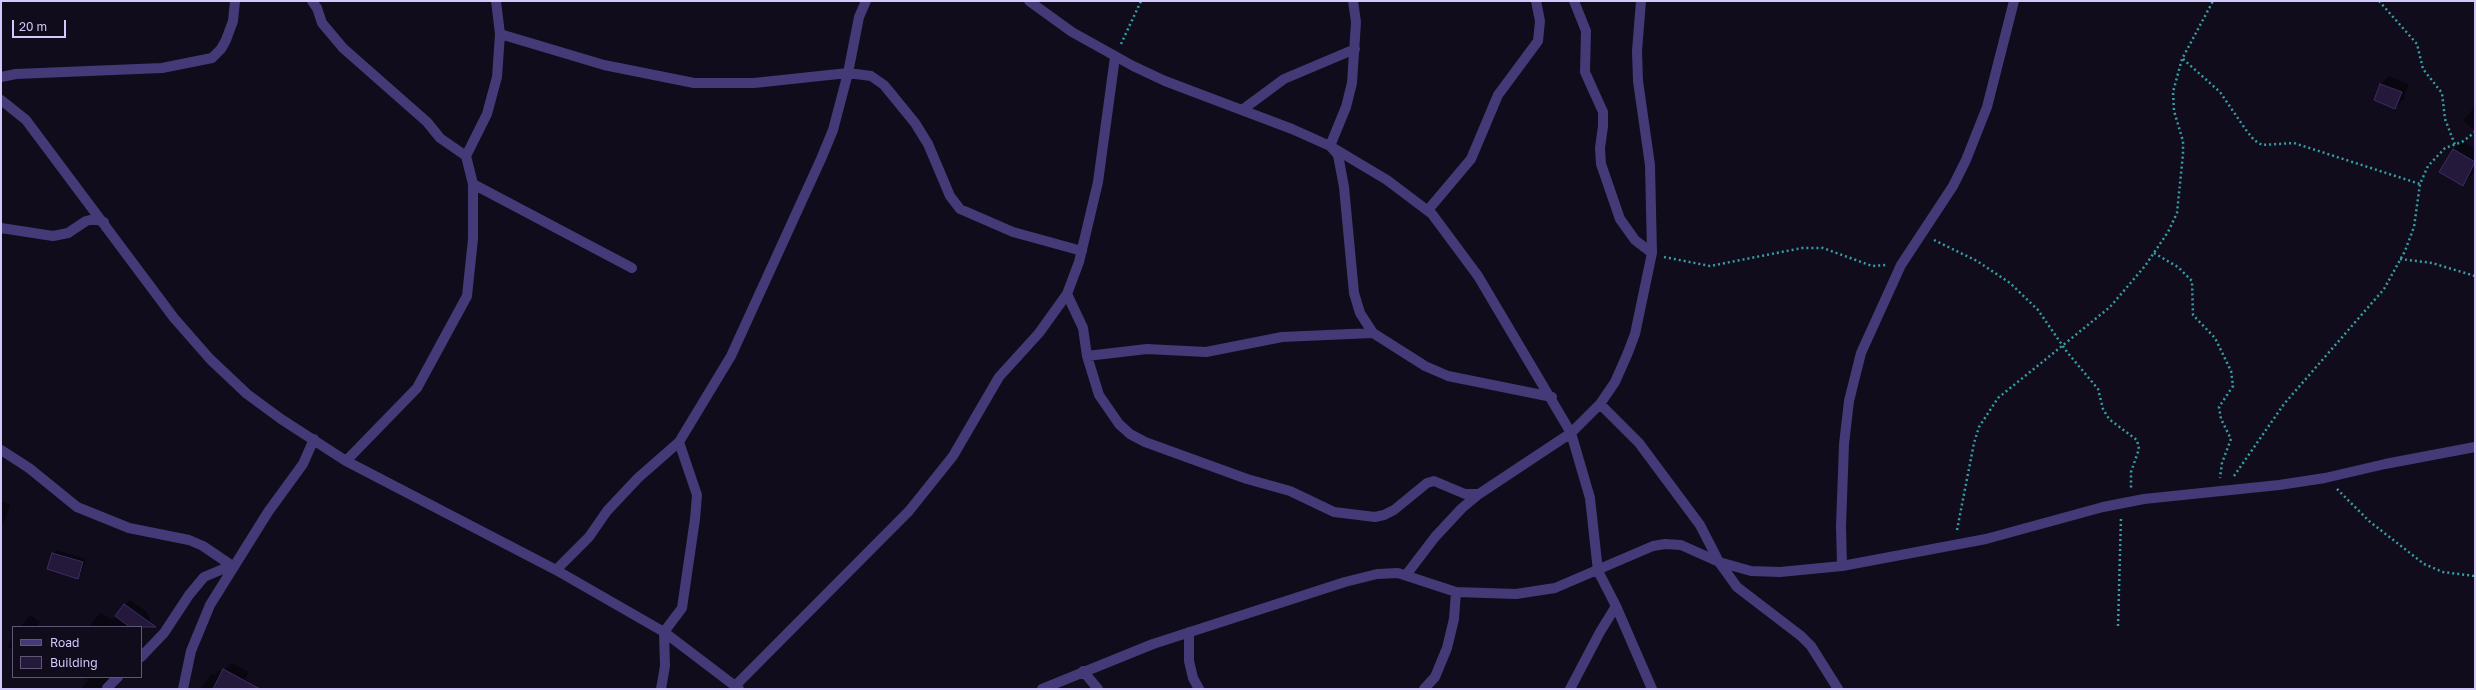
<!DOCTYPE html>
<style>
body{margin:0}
#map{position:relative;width:2476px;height:690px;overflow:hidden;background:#100c1b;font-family:"Golos Text",sans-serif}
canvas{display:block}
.frame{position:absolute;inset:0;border:2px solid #d4c9fc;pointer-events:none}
.legend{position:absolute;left:12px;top:626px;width:130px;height:52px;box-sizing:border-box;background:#100c1b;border:1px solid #5e5875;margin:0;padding:5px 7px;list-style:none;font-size:12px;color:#d4c9fc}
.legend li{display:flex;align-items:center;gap:8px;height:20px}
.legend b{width:20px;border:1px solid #5e5875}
.scale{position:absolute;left:12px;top:20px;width:54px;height:18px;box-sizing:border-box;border:2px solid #d4c9fc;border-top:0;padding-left:5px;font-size:12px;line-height:14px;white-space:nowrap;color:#d4c9fc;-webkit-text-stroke:3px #100c1b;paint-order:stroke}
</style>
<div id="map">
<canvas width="2476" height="690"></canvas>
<div class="frame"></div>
<ul class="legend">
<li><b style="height:5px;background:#433a77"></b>Road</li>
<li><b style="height:11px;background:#24193a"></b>Building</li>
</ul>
<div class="scale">20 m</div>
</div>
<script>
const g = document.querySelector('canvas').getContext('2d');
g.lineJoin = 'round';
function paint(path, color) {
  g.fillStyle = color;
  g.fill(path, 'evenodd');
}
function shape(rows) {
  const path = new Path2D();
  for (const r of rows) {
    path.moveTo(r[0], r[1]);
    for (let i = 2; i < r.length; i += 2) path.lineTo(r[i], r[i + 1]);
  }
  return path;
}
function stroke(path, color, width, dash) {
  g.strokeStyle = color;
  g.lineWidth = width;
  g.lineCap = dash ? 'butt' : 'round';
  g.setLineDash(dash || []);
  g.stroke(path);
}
const shadow = shape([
 [2389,76,2409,84,2403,100,2395,108,2375,100,2381,84],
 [2475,106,2475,127,2473,129,2463,121],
 [2462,141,2475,149,2475,170,2463,185,2454,149],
 [1,501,10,504,5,520,1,524],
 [56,550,86,559,81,574,77,577,53,554],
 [130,600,147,612,150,619,145,624,139,627,89,627,100,613,113,620],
 [30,615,40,622,37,627,21,627],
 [13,639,13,649,7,647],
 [231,663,249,672,245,679,250,682,246,689,200,689,211,674,214,675,220,670,223,672],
 [85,677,108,677,103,689,81,689,88,680]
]);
const building = shape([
 [2380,84,2402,92,2395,109,2374,100,2380,84],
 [2453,149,2475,162,2463,186,2439,172,2453,149],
 [52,553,83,562,78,579,47,569,52,553],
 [124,604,156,627,130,627,115,616,124,604],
 [223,669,260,689,213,689,223,669]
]);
const path = shape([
 [2379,1,2417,44,2423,69,2442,93,2445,119,2455,145],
 [1121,44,1141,1],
 [2183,59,2220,92,2246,130,2254,140,2262,145,2294,143,2420,184],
 [1934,240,1977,261,2010,283,2038,310,2067,352,2098,389,2103,409,2109,419,2137,440,2139,449,2131,472,2131,488],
 [2154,253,2178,267,2192,281,2193,315,2215,338,2231,371,2233,386,2219,407,2221,419,2231,439,2222,463,2220,478],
 [1664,257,1710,266,1802,248,1823,248,1872,266,1886,265],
 [2400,259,2432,263,2475,276],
 [2234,476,2284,404,2384,289,2405,251,2414,227,2420,184,2428,166,2445,148,2462,142,2475,132],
 [2337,489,2369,521,2424,564,2443,572,2475,576],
 [1957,530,1974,443,1979,427,1998,398,2110,307,2145,266,2168,232,2177,213,2183,154,2183,141,2174,111,2173,92,2182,59,2213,1],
 [2118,626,2121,517]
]);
const minor = shape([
 [312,1,317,8,322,23,343,48,427,122,440,138,466,156],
 [1029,1,1072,32,1133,66,1165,81,1292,129,1330,146,1387,180,1432,214,1478,276,1571,433,1590,498,1598,571,1616,606,1652,689],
 [1353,1,1356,22,1352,83,1346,107,1330,146,1338,155,1344,187,1354,293,1360,313,1373,333],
 [1574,1,1586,31,1585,72,1603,112,1603,126,1600,148,1601,164,1620,219,1635,240,1652,253],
 [500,34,604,65,694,83,754,83,848,73,871,76,884,85,915,123,928,144,950,196,960,209,1013,232,1082,251],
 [1,77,16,74,162,68,212,58,221,49,226,40,233,21,235,1],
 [1,100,26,120,174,318,210,359,247,394,281,419,346,461,556,570,664,632,739,689],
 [1242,110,1284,79,1355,49],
 [473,184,632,268],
 [1428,210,1471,159,1498,95,1538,41,1540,21,1536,1],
 [1,228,53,236,68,233,86,221,94,219,104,222],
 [1067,294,1083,328,1087,356,1099,395,1119,424,1130,434,1145,442,1247,479,1290,491,1334,512,1375,517,1384,515,1394,510,1427,483,1434,481,1465,494,1479,494],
 [1087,356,1147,349,1206,352,1282,337,1373,333,1425,366,1448,376,1552,397],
 [1600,404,1639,443,1700,525,1719,562,1737,587,1801,636,1811,646,1838,689],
 [1,450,29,468,77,507,129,528,189,540,203,546,231,565],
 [346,461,417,388,467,296,473,239,473,184,466,156,487,114,497,77,500,34,496,1],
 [1842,566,1841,526,1844,444,1849,401,1861,353,1901,265,1953,186,1966,160,1987,107,2014,1],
 [556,570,589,537,607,511,638,478,679,442,731,356,821,159,833,130,848,73,859,17,866,1],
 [1406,575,1435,537,1462,508,1479,494,1571,433,1600,404,1615,382,1627,355,1635,334,1652,253,1650,165,1638,81,1637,51,1641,1],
 [1189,632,1189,661,1193,678,1199,689],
 [141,657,164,633,189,595,204,577,235,564],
 [1083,671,1098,689],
 [735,686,909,511,953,456,999,377,1039,333,1067,294,1079,262,1098,182,1115,57],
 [107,688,118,677],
 [183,689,191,651,210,605,268,512,303,464,314,439],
 [661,689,665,666,664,632,682,608,695,519,697,495,679,442],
 [1042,689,1153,644,1345,582,1377,574,1398,573,1456,592,1516,594,1555,588,1653,546,1665,544,1681,545,1719,562,1751,571,1780,572,1842,566,1986,539,2103,507,2144,499,2279,485,2325,478,2385,464,2475,447],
 [1424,689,1435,677,1447,648,1454,619,1456,592],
 [1570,689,1600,632,1616,606]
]);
paint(shadow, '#0007');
paint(building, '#24193a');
stroke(building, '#3e2d65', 1);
stroke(path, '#349fa5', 2.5, [2, 3]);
stroke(minor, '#433a77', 10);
</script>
